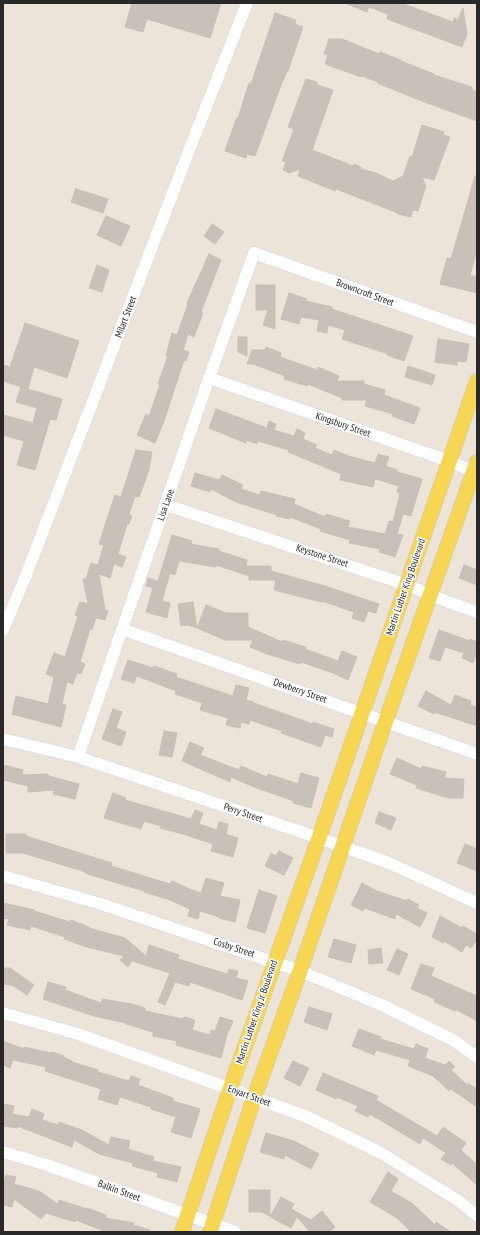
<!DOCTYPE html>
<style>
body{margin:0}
#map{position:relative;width:480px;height:1235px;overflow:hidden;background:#ece4d9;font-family:"PT Sans Narrow",sans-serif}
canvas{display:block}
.frame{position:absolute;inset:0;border:4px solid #282828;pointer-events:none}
</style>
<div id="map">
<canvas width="480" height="1235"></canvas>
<div class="frame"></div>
</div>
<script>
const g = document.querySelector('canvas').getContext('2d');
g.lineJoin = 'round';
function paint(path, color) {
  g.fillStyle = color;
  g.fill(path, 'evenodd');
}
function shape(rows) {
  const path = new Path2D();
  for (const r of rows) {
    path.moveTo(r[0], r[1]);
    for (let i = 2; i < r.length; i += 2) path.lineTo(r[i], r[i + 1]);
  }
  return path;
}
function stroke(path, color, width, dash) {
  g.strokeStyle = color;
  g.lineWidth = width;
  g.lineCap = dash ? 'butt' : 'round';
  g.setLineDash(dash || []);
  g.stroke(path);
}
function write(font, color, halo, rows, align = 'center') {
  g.font = font + ' "PT Sans Narrow",sans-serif';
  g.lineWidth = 3;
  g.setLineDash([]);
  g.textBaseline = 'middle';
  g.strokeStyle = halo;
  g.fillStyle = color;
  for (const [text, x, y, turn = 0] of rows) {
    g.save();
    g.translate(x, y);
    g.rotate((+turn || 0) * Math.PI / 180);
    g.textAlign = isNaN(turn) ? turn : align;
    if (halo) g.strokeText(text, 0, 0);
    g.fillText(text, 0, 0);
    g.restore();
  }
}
const building = shape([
 [132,3,221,3,210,38,147,19,143,32,125,27,132,3],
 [345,3,401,3,453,22,454,18,458,20,463,8,467,34,462,47,387,19,388,14,369,7,367,12,345,3],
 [275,13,296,20,295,24,303,27,288,71,287,71,281,85,255,156,247,154,246,158,225,151,237,117,238,118,249,83,251,84,275,13],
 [329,39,342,39,379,54,380,52,401,60,401,61,434,74,434,75,472,87,472,90,477,92,477,121,427,103,377,83,378,82,362,76,361,77,325,64,328,55,324,54,329,39],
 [306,79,317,82,317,85,333,90,312,150,338,160,353,166,354,164,361,167,361,169,376,173,393,181,403,176,410,156,412,157,422,125,444,132,443,135,450,137,434,180,422,177,426,186,418,211,413,210,411,217,398,214,398,213,336,189,335,191,298,176,300,169,289,173,283,170,286,162,282,161,294,129,288,127,306,79],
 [475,176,477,177,477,251,470,275,477,277,477,293,440,284,447,258,451,259,475,176],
 [76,189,108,199,103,213,71,202,76,189],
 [106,216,130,226,121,246,97,235,106,216],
 [212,224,224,232,215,244,204,236,212,224],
 [209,254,221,260,201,312,203,313,194,337,188,334,183,350,189,352,186,361,184,360,164,421,155,443,137,435,146,414,149,416,160,385,158,384,168,356,166,356,172,333,177,335,188,304,187,303,209,254],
 [97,265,109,270,102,292,89,288,97,265],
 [256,285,275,285,275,329,263,325,268,310,256,310,256,285],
 [289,293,307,299,306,301,332,307,332,309,413,336,404,361,387,355,388,354,342,339,345,330,328,325,327,333,317,331,319,320,301,317,299,324,281,319,289,293],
 [25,323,79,341,67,378,34,367,28,389,3,381,3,370,4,365,10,367,25,323],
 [238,337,247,337,247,356,238,352,238,337],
 [438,339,469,344,466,362,457,361,457,365,435,362,438,339],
 [266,347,281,353,280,357,317,370,318,367,339,376,337,381,364,381,364,384,385,390,384,395,420,408,414,424,392,416,393,414,365,406,367,400,342,400,342,398,308,384,307,386,284,379,285,376,253,364,247,364,252,350,264,350,266,347],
 [408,366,435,375,432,385,405,377,408,366],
 [21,387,62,399,56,420,50,419,35,470,17,465,24,441,3,435,3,415,33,423,37,408,16,402,21,387],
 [216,409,267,428,269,421,276,424,274,430,294,436,297,429,305,433,303,439,317,445,315,448,332,455,334,450,349,456,375,463,378,454,389,457,386,466,397,470,397,472,422,479,411,516,403,514,397,534,403,535,395,557,379,552,380,549,349,543,350,540,320,531,321,529,290,517,290,519,276,516,277,515,236,502,211,489,210,492,191,486,195,473,219,480,222,475,243,485,241,489,260,495,261,491,295,499,294,504,325,517,326,514,350,521,348,527,385,534,389,521,393,522,400,493,397,492,399,486,375,479,373,487,340,480,341,474,288,452,289,450,258,441,257,444,246,440,246,443,209,428,216,409],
 [136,450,152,452,149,470,139,497,135,496,129,514,132,516,129,524,127,524,118,554,126,557,122,567,114,564,110,578,99,574,105,610,108,611,105,620,96,618,92,630,90,629,80,662,85,664,81,674,77,673,73,684,67,682,62,704,66,705,61,727,12,714,16,696,48,704,54,677,46,674,54,653,65,657,78,616,75,615,80,602,88,604,83,579,86,579,91,563,98,565,104,545,99,544,107,519,115,495,121,497,136,450],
 [172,535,192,541,191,544,219,549,219,551,247,560,246,566,271,566,271,571,325,586,379,604,376,613,368,611,364,622,352,618,354,612,322,601,321,602,274,590,276,580,249,580,249,576,216,565,216,567,179,561,175,575,170,573,162,601,170,603,167,618,146,612,153,588,146,586,148,578,158,581,172,535],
 [464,565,477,570,477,585,459,578,464,565],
 [193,602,197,628,188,625,181,626,178,604,193,602],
 [206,605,226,613,248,613,248,627,282,642,283,640,306,647,305,649,338,661,342,651,357,657,348,680,333,673,301,662,300,664,267,654,250,647,253,640,225,640,197,628,206,605],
 [439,630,470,641,470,639,477,642,477,654,473,663,462,658,464,653,445,647,440,661,429,658,439,630],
 [128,660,153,668,154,666,177,674,176,677,233,696,236,685,249,688,246,700,254,702,254,703,313,724,313,722,334,729,332,737,325,735,321,747,281,733,282,731,250,720,249,724,241,722,240,728,226,725,228,718,200,710,202,703,175,694,176,691,137,676,134,683,121,679,128,660],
 [426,691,451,705,455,695,471,701,470,705,477,707,477,726,435,712,434,714,418,706,426,691],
 [113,709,122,712,116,728,126,732,121,746,102,739,113,709],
 [164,731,177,733,172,757,159,755,164,731],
 [190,742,204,748,200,755,239,770,241,766,267,777,268,774,298,784,301,773,319,778,311,808,293,803,294,801,254,787,231,777,230,782,182,761,190,742],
 [397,758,421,769,422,766,446,772,444,778,464,779,463,798,448,798,416,788,417,785,390,774,397,758],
 [3,765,23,770,22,775,48,774,49,776,79,784,75,799,53,794,54,790,28,792,28,786,3,780,3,765],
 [113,793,126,798,125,800,191,819,195,810,203,813,199,824,217,830,219,822,228,824,226,834,238,838,233,857,211,851,213,844,183,834,160,828,161,826,144,821,141,829,104,818,113,793],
 [379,812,396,818,391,830,375,823,379,812],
 [6,834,26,834,26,836,112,863,111,866,170,884,172,881,192,890,201,893,206,878,224,883,220,896,240,900,235,922,219,918,219,917,200,911,198,919,188,916,190,909,170,900,144,892,144,891,107,880,85,873,86,872,23,853,6,853,6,834],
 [465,844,477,849,477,871,457,863,465,844],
 [279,851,293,858,284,875,265,866,271,853,276,856,279,851],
 [362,883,377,891,407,901,408,899,419,905,417,908,427,913,420,927,396,914,395,919,365,908,363,911,351,905,362,883],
 [259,890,277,896,265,933,247,928,259,890],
 [3,903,35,910,34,911,70,922,71,920,89,927,89,928,125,938,146,956,149,945,179,955,178,959,227,974,229,969,238,971,236,978,248,981,242,1000,190,982,189,986,175,982,165,1005,158,1002,170,973,132,961,128,967,120,960,124,956,87,947,64,939,65,937,31,926,30,930,7,925,9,919,3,918,3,903],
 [440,916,462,928,463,926,477,934,477,939,471,948,466,945,462,952,444,941,443,943,432,937,440,916],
 [334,939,356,945,351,963,328,957,334,939],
 [381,948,383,963,369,964,368,950,381,948],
 [397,949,408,954,399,975,387,970,397,949],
 [421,964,434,968,431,976,477,996,477,1021,455,1009,455,1011,434,1002,435,999,411,989,421,964],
 [3,968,10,968,34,985,27,995,12,985,3,984,3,968],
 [48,982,66,987,65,990,101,1003,102,999,132,1004,145,1008,145,1011,183,1019,184,1017,195,1020,192,1030,210,1035,211,1030,215,1031,220,1017,233,1021,229,1031,228,1031,221,1058,176,1045,177,1041,153,1036,153,1032,126,1024,126,1023,94,1016,43,999,48,982],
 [309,1007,332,1014,327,1030,304,1022,309,1007],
 [359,1029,381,1037,380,1039,414,1049,416,1044,428,1049,425,1058,445,1065,449,1061,455,1067,451,1070,467,1085,468,1083,477,1089,477,1107,451,1089,449,1091,433,1076,408,1066,410,1060,376,1050,374,1055,352,1046,359,1029],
 [3,1041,24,1049,24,1047,51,1053,52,1052,64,1056,63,1057,72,1061,72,1062,98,1070,98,1072,129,1081,131,1076,140,1079,138,1085,173,1098,173,1101,200,1109,191,1138,171,1132,176,1117,151,1109,151,1107,120,1097,117,1105,98,1099,101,1089,45,1071,46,1067,13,1060,10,1068,3,1065,3,1041],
 [293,1061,309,1068,300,1086,284,1078,293,1061],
 [323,1073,378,1096,376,1100,437,1136,443,1127,466,1143,461,1150,477,1165,477,1185,452,1163,451,1165,441,1159,446,1153,423,1138,420,1144,370,1114,368,1117,355,1111,358,1106,337,1097,336,1099,316,1090,323,1073],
 [3,1104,14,1106,12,1114,29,1117,32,1109,44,1114,42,1120,58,1125,59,1122,82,1130,109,1145,111,1137,130,1141,128,1149,154,1157,153,1161,181,1167,177,1182,157,1177,158,1173,132,1166,133,1163,99,1154,74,1140,72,1147,17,1126,17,1128,3,1126,3,1104],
 [266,1133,294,1141,319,1154,311,1169,285,1155,284,1159,260,1152,266,1133],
 [388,1172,398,1179,391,1191,413,1204,435,1225,436,1222,451,1232,411,1232,397,1218,370,1202,388,1172],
 [6,1175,16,1177,14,1184,39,1191,58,1204,59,1200,87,1209,87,1208,106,1215,105,1218,134,1223,133,1225,150,1230,150,1232,106,1232,76,1220,75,1222,46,1213,41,1219,14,1199,12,1207,3,1205,3,1187,6,1175],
 [249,1190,270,1190,270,1216,262,1212,249,1212,249,1190],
 [281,1197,294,1204,291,1209,311,1220,322,1211,335,1227,329,1232,310,1232,297,1217,291,1228,270,1217,281,1197]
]);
const minor = shape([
 [209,378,449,461,477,473],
 [166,505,407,585,448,602,477,612],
 [122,629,477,754],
 [3,630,25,578,190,148,247,3],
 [3,739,78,757,319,838,389,863,477,903],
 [78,757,209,378,254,253,477,332],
 [3,876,98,903,300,971,384,1006,453,1040,477,1057],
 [3,1013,78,1034,305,1116,381,1153,459,1201,477,1216],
 [3,1152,47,1165,235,1232]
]);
const major = shape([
 [182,1232,230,1089,319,838,477,381],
 [210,1232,254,1098,300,971,385,723,477,462]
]);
const streetNames = [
 ["Browncroft Street",365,293,20],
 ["Milart Street",126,317,-69],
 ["Kingsbury Street",343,425,19],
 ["Lisa Lane",166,505,-71],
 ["Keystone Street",322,556,18],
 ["Martin Luther King Boulevard",406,587,-71],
 ["Dewberry Street",300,691,19],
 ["Perry Street",243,813,19],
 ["Cosby Street",234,948,18],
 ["Martin Luther King Jr Boulevard",257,1012,-71],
 ["Enyart Street",249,1096,20],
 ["Balkin Street",119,1191,20]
];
paint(building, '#c7c1b9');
stroke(building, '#c7c0b3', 1);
stroke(minor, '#ced2e2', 13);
stroke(major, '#c7c7c7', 16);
stroke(minor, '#fff', 12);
stroke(major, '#f6d653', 15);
write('10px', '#282828', '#fff', streetNames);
</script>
